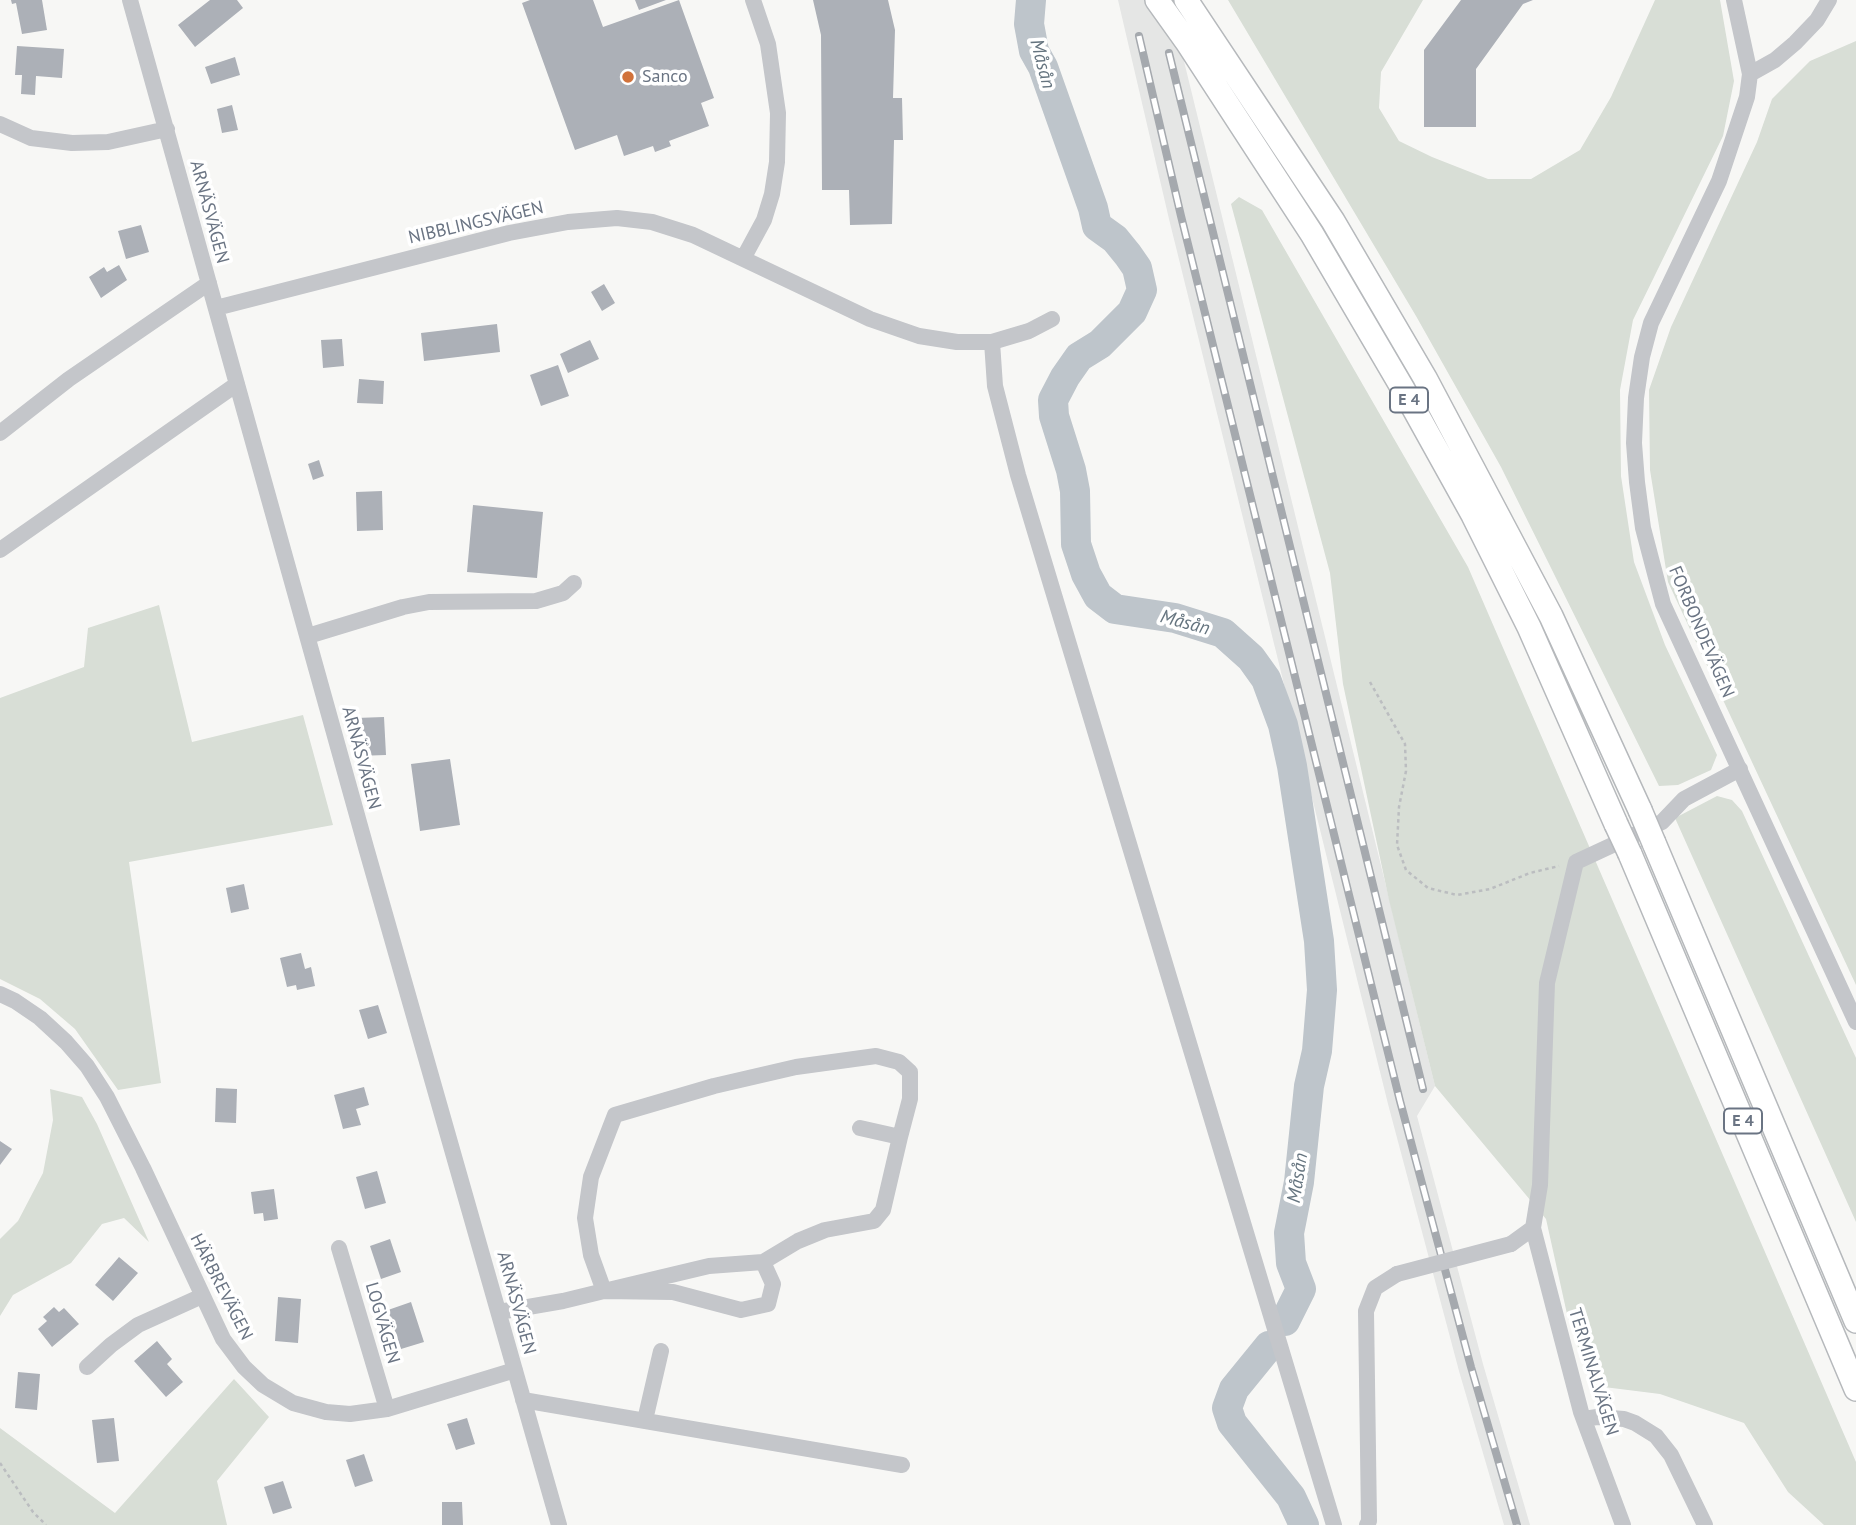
<!DOCTYPE html>
<meta charset="utf-8">
<style>
body{margin:0}
canvas{display:block;background:#f7f7f5}
</style>
<canvas width="1856" height="1525"></canvas>
<script>
const g = document.querySelector('canvas').getContext('2d');
g.lineJoin = 'round';
function paint(path, color) {
  g.fillStyle = color;
  g.fill(path, 'evenodd');
}
function shape(rows) {
  const path = new Path2D();
  for (const r of rows) {
    path.moveTo(r[0], r[1]);
    for (let i = 2; i < r.length; i += 2) path.lineTo(r[i], r[i + 1]);
  }
  return path;
}
function stroke(path, color, width, dash) {
  g.strokeStyle = color;
  g.lineWidth = width;
  g.lineCap = dash ? 'butt' : 'round';
  g.setLineDash(dash || []);
  g.stroke(path);
}
function write(font, color, halo, rows, align = 'center') {
  g.font = font + ' "PT Sans",sans-serif';
  g.lineWidth = 7;
  g.setLineDash([]);
  g.textBaseline = 'middle';
  g.strokeStyle = halo;
  g.fillStyle = color;
  for (const [text, x, y, turn = 0] of rows) {
    g.save();
    g.translate(x, y);
    g.rotate((+turn || 0) * Math.PI / 180);
    g.textAlign = isNaN(turn) ? turn : align;
    if (halo) g.strokeText(text, 0, 0);
    g.fillText(text, 0, 0);
    g.restore();
  }
}
const built = shape([
 [1118,0,1169,0,1435,1086,1417,1116,1483,1364,1530,1525,1504,1525,1459,1371,1388,1104,1325,850,1169,219]
]);
const green = shape([
 [1228,0,1423,0,1381,72,1379,108,1399,141,1432,157,1488,179,1531,179,1580,150,1611,97,1655,0,1720,0,1734,81,1723,136,1633,320,1620,390,1621,476,1634,562,1665,645,1717,755,1711,770,1678,785,1659,786,1501,467,1416,316],
 [1856,41,1856,985,1668,582,1650,470,1649,390,1671,327,1757,142,1772,99,1810,61],
 [1239,197,1262,210,1468,567,1856,1462,1856,1525,1824,1525,1788,1492,1744,1423,1660,1394,1596,1386,1584,1365,1567,1314,1546,1219,1435,1086,1389,900,1343,684,1330,573,1231,204],
 [159,605,192,742,303,715,333,825,129,862,161,1083,118,1090,75,1029,40,999,0,979,0,698,84,667,88,628],
 [1717,796,1732,800,1742,811,1856,1058,1856,1222,1675,818],
 [50,1089,82,1097,97,1124,149,1242,124,1218,102,1224,71,1263,13,1295,0,1316,0,1239,18,1221,43,1173,53,1120],
 [234,1379,269,1417,217,1481,227,1525,0,1525,0,1428,115,1513]
]);
const river = shape([
 [1031,0,1029,24,1034,51,1043,67,1093,208,1097,226,1115,239,1128,255,1137,268,1142,290,1132,312,1100,344,1079,357,1065,377,1053,400,1054,416,1071,470,1075,491,1076,544,1086,574,1098,596,1115,609,1175,618,1223,633,1251,658,1266,679,1283,725,1292,766,1319,941,1322,990,1317,1051,1309,1086,1299,1182,1289,1233,1291,1263,1301,1289,1285,1321],
 [1269,1346,1234,1389,1227,1408,1232,1423,1291,1497,1304,1525]
]);
const building = shape([
 [11,0,42,0,47,30,22,34,16,3,12,4],
 [210,0,237,0,243,8,195,47,178,25],
 [530,0,593,0,603,27,679,0,714,98,701,103,709,126,669,141,671,146,655,152,653,146,624,156,617,135,575,150,522,3],
 [635,0,666,0,639,10],
 [813,0,888,0,895,30,893,98,902,98,903,140,894,140,892,224,850,225,849,190,822,190,821,35],
 [1461,0,1533,0,1523,4,1476,69,1476,127,1424,127,1424,50],
 [17,46,64,49,62,78,36,76,35,95,21,94,22,75,15,75],
 [235,57,240,75,211,84,205,67],
 [232,105,238,130,222,133,217,109],
 [141,225,149,252,126,259,118,231],
 [119,265,127,280,101,298,89,277,104,267,107,272],
 [604,284,615,303,602,311,591,292],
 [497,324,500,352,424,361,421,333],
 [342,339,344,366,323,368,321,340],
 [590,340,599,359,568,373,560,354],
 [558,365,569,396,541,406,530,375],
 [359,379,384,381,383,404,357,403],
 [319,460,324,476,313,480,308,464],
 [382,491,383,530,357,531,356,492],
 [473,505,543,512,537,578,467,572],
 [384,717,386,755,357,756,356,718],
 [450,759,460,825,420,831,411,764],
 [244,884,249,909,231,913,226,888],
 [301,953,305,969,311,967,315,986,297,990,296,985,287,987,280,958],
 [378,1005,387,1033,368,1039,359,1010],
 [364,1087,369,1105,356,1109,361,1125,343,1129,334,1095],
 [216,1088,237,1089,236,1123,215,1122],
 [0,1141,12,1149,0,1165],
 [377,1171,386,1203,365,1209,356,1177],
 [274,1189,278,1219,264,1221,263,1213,254,1214,251,1192],
 [390,1239,401,1272,381,1279,370,1246],
 [119,1257,138,1273,113,1301,95,1285],
 [278,1297,301,1299,298,1343,275,1341],
 [411,1302,424,1342,401,1349,388,1310],
 [54,1307,59,1312,64,1308,79,1324,52,1347,38,1329,47,1321,43,1317],
 [157,1341,172,1359,167,1364,183,1382,166,1397,134,1361],
 [18,1372,40,1374,37,1410,15,1408],
 [114,1418,119,1461,97,1463,92,1420],
 [467,1418,475,1444,456,1450,447,1424],
 [364,1454,373,1481,355,1487,346,1460],
 [283,1481,292,1508,273,1514,264,1487],
 [442,1502,462,1502,463,1525,442,1525]
]);
const path = shape([
 [1370,682,1405,744,1406,771,1399,807,1397,845,1406,870,1428,888,1457,895,1490,889,1530,873,1559,866],
 [0,1463,33,1512,46,1525]
]);
const minor = shape([
 [130,0,367,851,559,1525],
 [1734,0,1750,74,1747,97,1719,181,1651,323,1642,357,1636,398,1634,443,1637,482,1643,528,1663,604,1856,1022],
 [1750,74,1775,60,1795,43,1817,20,1829,0],
 [0,124,31,138,72,143,108,142,167,129],
 [744,257,764,220,772,194,777,162,778,113,768,44,753,0],
 [216,308,509,233,568,222,617,218,652,222,693,235,870,319,919,336,957,342,992,342,1029,331,1052,319],
 [992,342,995,386,1018,475,1334,1525],
 [0,433,69,379,209,283],
 [0,550,237,384],
 [308,636,403,607,429,602,536,601,563,593,574,583],
 [0,994,15,1001,40,1018,66,1042,87,1066,107,1097,143,1168,223,1339,244,1367,263,1385,293,1403,326,1412,350,1414,387,1409,515,1370],
 [1533,1228,1581,1412,1623,1525],
 [1511,1244,1533,1228,1540,1185,1547,983,1576,862,1662,822,1684,799,1740,769],
 [339,1248,387,1409],
 [763,1262,798,1241,825,1230,874,1221,883,1210,900,1137,860,1128],
 [499,1312,563,1301,604,1291,673,1292,741,1310,768,1304,773,1284,763,1262,709,1266,604,1291,591,1255,585,1218,591,1177,615,1115,714,1086,796,1067,876,1056,899,1062,910,1072,910,1099,900,1137],
 [87,1367,111,1345,138,1325,202,1296],
 [523,1400,902,1465],
 [1584,1419,1597,1417,1624,1419,1635,1423,1656,1436,1671,1455,1705,1525],
 [645,1420,661,1351],
 [1367,1525,1369,1521,1366,1311,1375,1288,1397,1274]
]);
const highway = shape([
 [1157,0,1187,42,1312,234,1403,389,1473,515,1529,627,1616,824],
 [1186,0,1333,221,1425,378,1551,616,1640,810],
 [1654,843,1856,1321],
 [1630,854,1856,1389]
]);
const rail = shape([
 [1139,36,1181,216,1400,1101,1471,1367,1517,1525],
 [1169,53,1423,1089]
]);
const minorBridge = shape([
 [1397,1274,1511,1244]
]);
const highwayBridge = shape([
 [1640,810,1654,843],
 [1616,824,1630,854]
]);
const markers = [
 [628,77,7,"#d1723b"]
];
const shields = [
 [1409,400,38],
 [1743,1121,38]
];
const shieldNames = [
 ["E 4",1409,400],
 ["E 4",1743,1121]
];
const poiNames = [
 ["Sanco",642,77]
];
const streetNames = [
 ["ARNÄSVÄGEN",209,212,75],
 ["NIBBLINGSVÄGEN",476,223,-13],
 ["FORBONDEVÄGEN",1701,632,67],
 ["ARNÄSVÄGEN",361,758,75],
 ["HÄRBREVÄGEN",221,1287,63],
 ["ARNÄSVÄGEN",516,1303,75],
 ["LOGVÄGEN",382,1323,74],
 ["TERMINALVÄGEN",1593,1372,73]
];
const waterNames = [
 ["Måsån",1042,64,75],
 ["Måsån",1185,623,15],
 ["Måsån",1298,1178,-81]
];
paint(built, '#e5e6e5');
paint(green, '#d8ded6');
stroke(river, '#bec5cb', 30);
paint(building, '#acb0b7');
stroke(highway, '#b6b9bc', 26);
stroke(path, '#bbbdc0', 2.5, [3.5, 3.5]);
stroke(minor, '#c4c6ca', 16);
stroke(highway, '#fff', 23);
stroke(rail, '#a5a9ae', 8);
stroke(rail, '#fff', 5, [16]);
stroke(highwayBridge, '#b6b9bc', 26, []);
stroke(minorBridge, '#c4c6ca', 16);
stroke(highwayBridge, '#fff', 23);
for (const [x, y, r, color] of markers) {
  const dot = new Path2D();
  dot.arc(x, y, r, 0, 2 * Math.PI);
  g.fillStyle = color;
  g.fill(dot);
  stroke(dot, '#fff', 2.5);
}
for (const [x, y, w] of shields) {
  const box = new Path2D();
  box.roundRect(x - w / 2, y - 12.5, w, 25, 5);
  g.fillStyle = '#fff';
  g.fill(box);
  stroke(box, '#6a7483', 2);
}
write('bold 16px', '#6a7483', null, shieldNames);
write('18px', '#6a7483', '#fff', poiNames, 'left');
write('18px', '#6a7483', '#fff', streetNames);
write('italic 19px', '#65747f', '#fff', waterNames);
</script>
